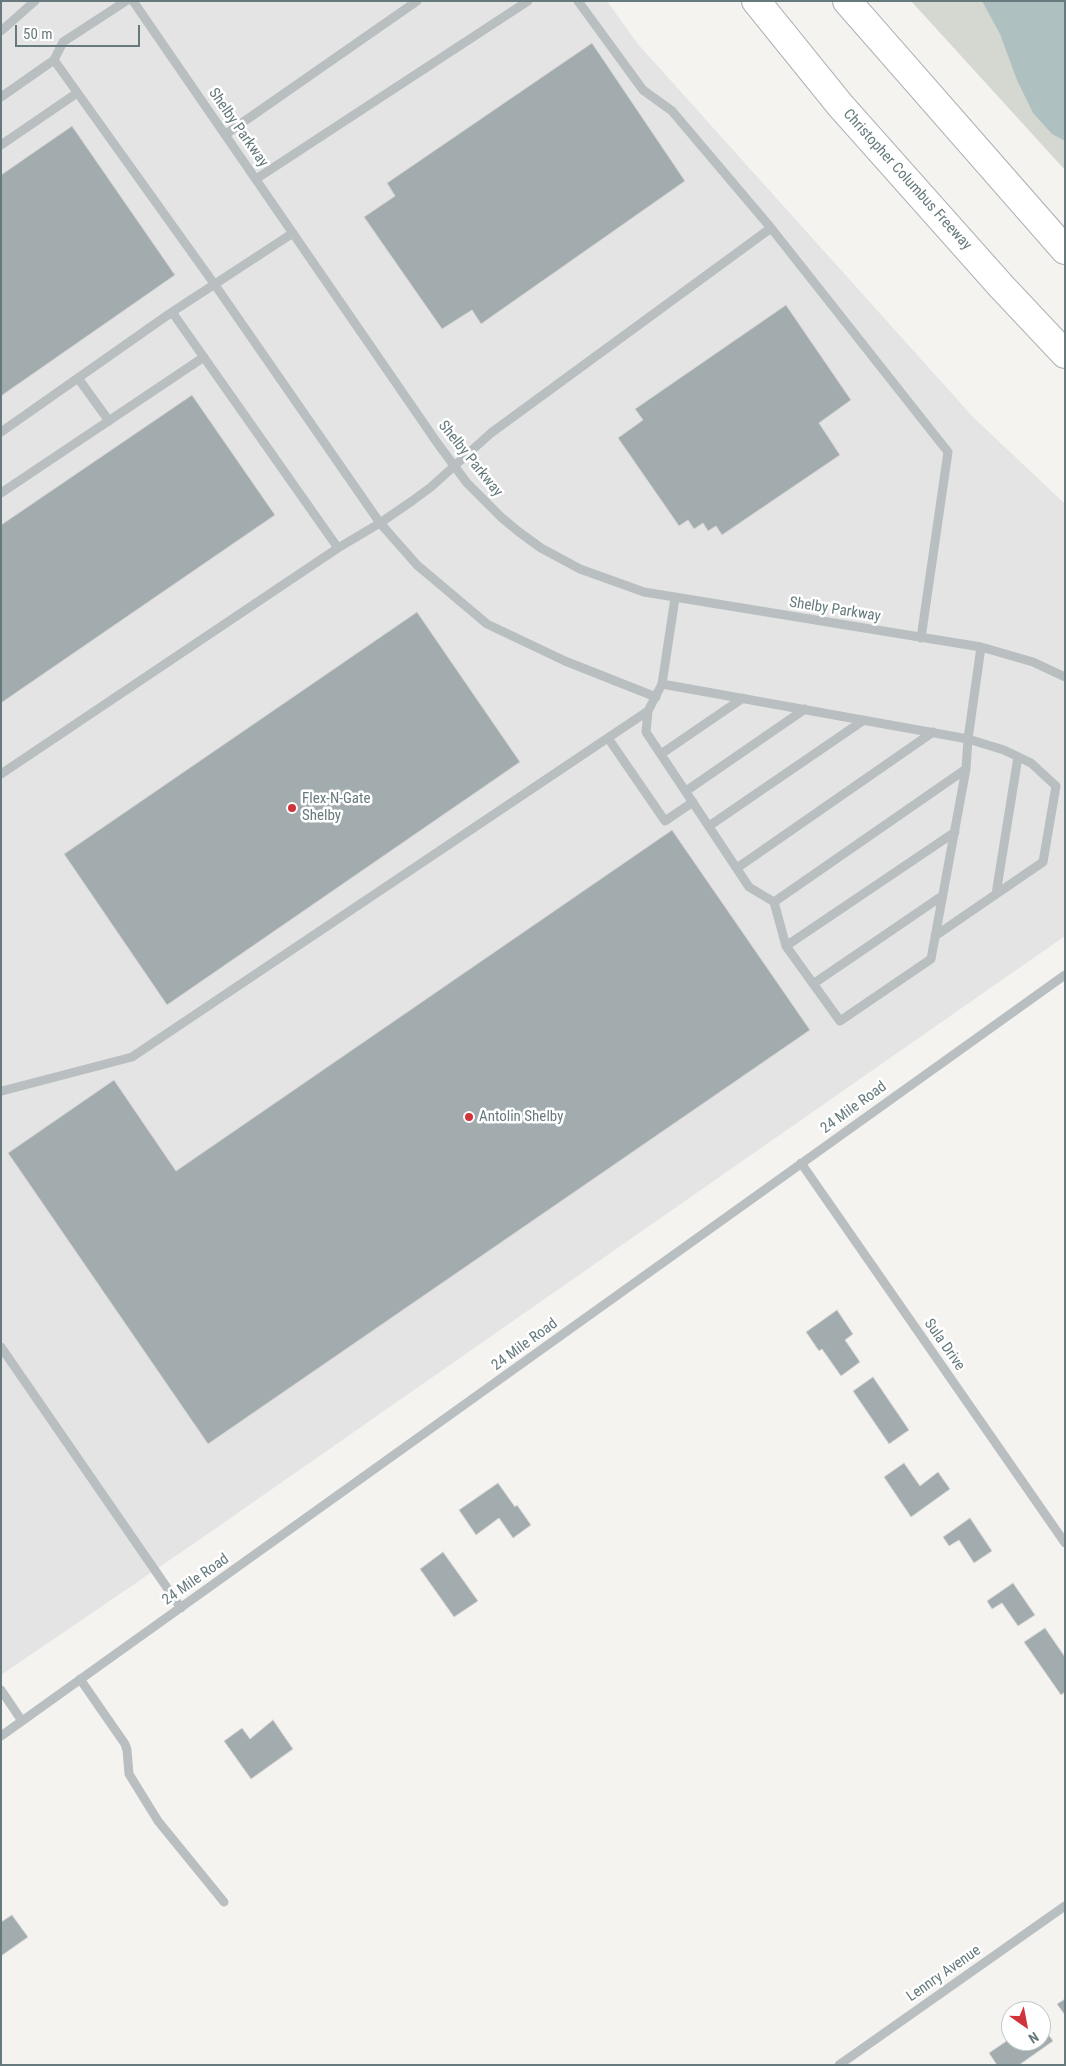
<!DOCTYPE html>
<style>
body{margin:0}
#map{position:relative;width:1066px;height:2066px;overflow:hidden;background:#f4f3f0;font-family:"Roboto Condensed",sans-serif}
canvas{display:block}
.frame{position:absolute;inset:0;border:2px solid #667a7e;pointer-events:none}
.north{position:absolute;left:1001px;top:2001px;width:50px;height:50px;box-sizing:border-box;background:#fff;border:1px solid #c2cacb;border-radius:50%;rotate:147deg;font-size:14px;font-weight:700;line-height:20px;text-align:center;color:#667a7e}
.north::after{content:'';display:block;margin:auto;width:18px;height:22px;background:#d1333b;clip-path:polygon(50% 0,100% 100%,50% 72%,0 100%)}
.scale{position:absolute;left:15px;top:25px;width:125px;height:22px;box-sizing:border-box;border:2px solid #667a7e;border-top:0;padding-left:6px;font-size:15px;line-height:18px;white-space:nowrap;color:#667a7e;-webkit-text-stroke:4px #fff;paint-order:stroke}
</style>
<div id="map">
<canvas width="1066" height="2066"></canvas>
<div class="frame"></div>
<div class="north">N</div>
<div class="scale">50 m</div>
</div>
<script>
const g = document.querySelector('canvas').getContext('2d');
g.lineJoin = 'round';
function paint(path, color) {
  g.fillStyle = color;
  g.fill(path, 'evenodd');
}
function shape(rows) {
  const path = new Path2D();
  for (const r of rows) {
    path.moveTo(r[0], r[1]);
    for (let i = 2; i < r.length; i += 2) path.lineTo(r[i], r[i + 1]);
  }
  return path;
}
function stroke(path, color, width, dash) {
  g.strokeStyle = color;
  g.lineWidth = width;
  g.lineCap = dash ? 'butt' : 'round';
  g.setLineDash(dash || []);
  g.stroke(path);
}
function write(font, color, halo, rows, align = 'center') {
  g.font = font + ' "Roboto Condensed",sans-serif';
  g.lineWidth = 5;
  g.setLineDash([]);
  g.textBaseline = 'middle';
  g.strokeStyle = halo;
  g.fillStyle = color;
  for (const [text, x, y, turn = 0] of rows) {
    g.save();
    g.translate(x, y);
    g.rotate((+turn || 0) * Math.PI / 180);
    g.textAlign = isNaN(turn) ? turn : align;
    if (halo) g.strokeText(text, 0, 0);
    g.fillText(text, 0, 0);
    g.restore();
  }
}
const built = shape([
 [1,1,607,1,637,43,973,417,1065,504,1065,936,199,1540,1,1675]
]);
const green = shape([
 [911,1,1065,1,1065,170]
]);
const water = shape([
 [982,1,1065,1,1065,141,1052,134,1033,113,1017,80,1000,34]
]);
const building = shape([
 [592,43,685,181,481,324,472,310,442,329,364,217,395,196,387,183,592,43],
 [72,126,175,275,1,396,1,175,72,126],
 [786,305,851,400,819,423,840,455,722,535,716,526,708,531,703,523,694,529,688,520,679,526,618,438,643,420,635,409,786,305],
 [192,395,275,515,1,703,1,525,192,395],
 [417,612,520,762,167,1005,64,854,417,612],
 [672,830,810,1030,208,1444,8,1153,114,1080,176,1171,672,830],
 [837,1310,853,1334,845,1340,860,1362,841,1376,822,1349,819,1351,806,1332,837,1310],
 [873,1377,909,1430,889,1444,853,1391,873,1377],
 [904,1463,920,1486,938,1472,950,1489,911,1517,884,1477,904,1463],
 [498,1483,515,1507,517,1505,531,1525,513,1538,499,1518,476,1535,459,1510,498,1483],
 [970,1518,992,1551,974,1563,959,1540,949,1546,943,1537,970,1518],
 [443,1552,478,1601,454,1617,420,1569,443,1552],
 [1013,1583,1035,1615,1018,1626,1002,1603,992,1609,987,1601,1013,1583],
 [1045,1628,1065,1657,1065,1692,1061,1695,1024,1642,1045,1628],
 [273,1720,293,1749,251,1779,224,1741,242,1728,250,1739,273,1720],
 [12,1915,28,1937,1,1956,1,1922,12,1915],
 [1065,1999,1065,2015,1057,2004,1065,1999],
 [1041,2024,1053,2041,1019,2065,997,2065,989,2053,1011,2038,1011,2041,1041,2041,1041,2024]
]);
const minor = shape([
 [133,1,438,444,467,483,501,517,519,532,541,548,580,569,644,592,981,647,1033,662,1065,677],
 [578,1,643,90,672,111,771,228,948,452,921,638],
 [1,31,35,1],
 [54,60,63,42,126,1],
 [1,97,54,60,215,285,380,523,417,565,487,624,565,661,656,697],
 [226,134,417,1],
 [1,145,77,93],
 [256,179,528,1],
 [172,312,338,548],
 [78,378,109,421],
 [1,432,172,312,293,233],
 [1,493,204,357],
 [662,684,968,739,1004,750,1031,763,1056,786,1043,862,935,936],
 [648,711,646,732,749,887,774,902,786,946,840,1021,931,959,966,769,968,739,981,647],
 [608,738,665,821,693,802],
 [661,754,743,698],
 [1,774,338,548,380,523,412,501,431,487,491,433,771,228],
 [686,791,805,709],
 [709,826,864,720],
 [737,868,933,732],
 [996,894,1018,757],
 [774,902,966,769],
 [786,946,955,832],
 [813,984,942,896],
 [1,1090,2,1091,132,1057,648,711,662,684,675,598],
 [801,1163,1065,1543],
 [1,1347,181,1608],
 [80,1679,125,1744,127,1750,129,1774,158,1821,224,1902],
 [1,1690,22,1721],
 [1,1736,1065,975],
 [839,2065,1065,1906]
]);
const highway = shape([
 [756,1,840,105,1001,286,1065,354],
 [847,1,1065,250]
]);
const markers = [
 [292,808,5,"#d1333b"],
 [469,1117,5,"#d1333b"]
];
const streetNames = [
 ["Shelby Parkway",238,128,55],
 ["Christopher Columbus Freeway",907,180,48],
 ["Shelby Parkway",470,459,51],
 ["Shelby Parkway",835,610,9],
 ["24 Mile Road",854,1108,-36],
 ["24 Mile Road",525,1345,-36],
 ["Sula Drive",944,1345,55],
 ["24 Mile Road",196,1580,-35],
 ["Lennry Avenue",944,1974,-35]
];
const poiNames = [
 ["Flex-N-Gate",302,799],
 ["Shelby",302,816],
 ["Antolin Shelby",479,1117]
];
paint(built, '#e4e4e4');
paint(green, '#d5d8d0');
paint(water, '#afc0c0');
paint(building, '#a2acae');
stroke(building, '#d5d4d3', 1);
stroke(highway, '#adb2b3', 30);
stroke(minor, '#b9bfc0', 9);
stroke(highway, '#fff', 28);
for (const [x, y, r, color] of markers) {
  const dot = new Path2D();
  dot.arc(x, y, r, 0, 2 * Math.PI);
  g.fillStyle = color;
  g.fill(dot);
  stroke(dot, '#fff', 2);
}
write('15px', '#667a7e', '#fff', streetNames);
write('15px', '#667a7e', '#fff', poiNames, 'left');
</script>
